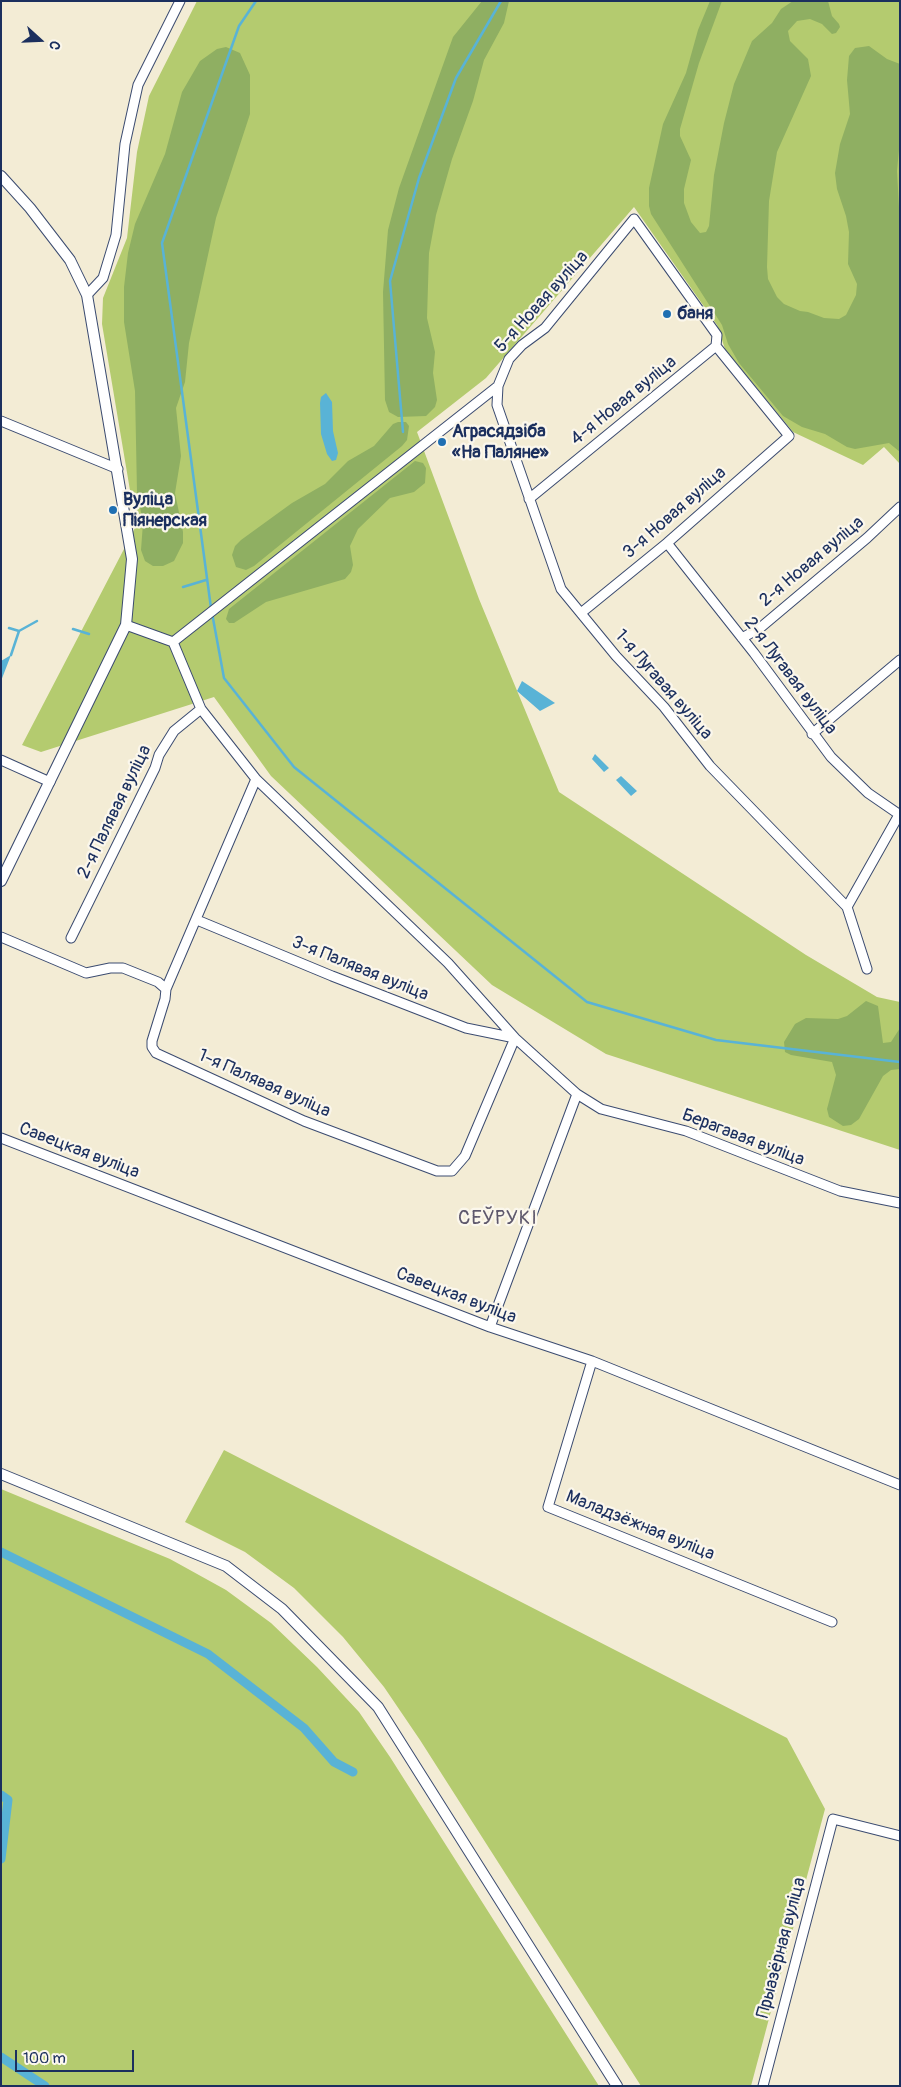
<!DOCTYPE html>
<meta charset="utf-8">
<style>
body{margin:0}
#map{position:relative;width:901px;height:2087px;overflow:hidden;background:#f3ecd5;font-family:Pangolin,sans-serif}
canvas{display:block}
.frame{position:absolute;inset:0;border:2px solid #1b2f5e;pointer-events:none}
.north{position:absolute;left:15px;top:15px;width:50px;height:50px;-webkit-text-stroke:4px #fbf7ec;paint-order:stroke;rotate:110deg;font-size:14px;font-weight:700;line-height:20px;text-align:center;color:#1b2f5e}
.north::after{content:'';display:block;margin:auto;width:18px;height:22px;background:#1b2f5e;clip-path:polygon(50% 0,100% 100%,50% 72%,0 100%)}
.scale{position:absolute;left:15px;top:2050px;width:119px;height:22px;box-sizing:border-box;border:2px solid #1b2f5e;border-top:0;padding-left:6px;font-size:15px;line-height:18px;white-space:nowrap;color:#1b2f5e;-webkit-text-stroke:4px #fbf7ec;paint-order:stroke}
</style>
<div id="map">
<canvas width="901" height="2087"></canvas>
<div class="frame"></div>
<div class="north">С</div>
<div class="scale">100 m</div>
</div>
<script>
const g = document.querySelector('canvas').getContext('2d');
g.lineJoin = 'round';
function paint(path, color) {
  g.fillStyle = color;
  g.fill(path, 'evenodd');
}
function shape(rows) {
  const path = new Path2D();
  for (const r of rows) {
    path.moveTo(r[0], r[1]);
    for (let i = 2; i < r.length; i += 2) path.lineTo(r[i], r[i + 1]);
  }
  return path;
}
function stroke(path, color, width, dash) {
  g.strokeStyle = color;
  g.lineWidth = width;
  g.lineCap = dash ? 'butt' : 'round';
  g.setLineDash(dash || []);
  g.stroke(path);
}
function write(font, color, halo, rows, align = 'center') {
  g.font = font + ' Pangolin,sans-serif';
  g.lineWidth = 4.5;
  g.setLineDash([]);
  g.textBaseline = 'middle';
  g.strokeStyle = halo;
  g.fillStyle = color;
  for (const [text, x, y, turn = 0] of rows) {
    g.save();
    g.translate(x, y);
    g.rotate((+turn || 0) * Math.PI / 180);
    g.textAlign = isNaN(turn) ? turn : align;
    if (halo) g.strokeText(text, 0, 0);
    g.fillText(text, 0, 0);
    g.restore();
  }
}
const green = shape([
 [197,1,900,1,900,464,884,447,863,465,793,432,725,349,717,325,634,207,486,378,417,432,479,599,559,792,806,955,877,997,900,1002,900,1150,606,1054,492,985,271,776,214,697,41,752,22,745,136,526,102,324,103,298,127,238,137,152,149,96],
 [224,1450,787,1738,825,1809,751,2086,641,2086,420,1740,384,1687,343,1637,294,1588,245,1552,185,1522],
 [1,1489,170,1559,226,1590,271,1623,317,1667,359,1712,390,1757,599,2086,1,2086]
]);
const forest = shape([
 [482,1,509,1,504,23,484,60,473,101,452,159,436,215,429,253,427,318,435,352,433,373,437,400,435,407,426,416,398,417,389,412,385,400,383,292,388,230,399,188,453,37],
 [710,1,722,1,699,63,680,129,680,136,691,160,684,189,684,203,691,222,700,233,706,232,709,226,714,175,724,123,734,84,752,41,772,23,781,9,793,1,828,1,832,16,839,24,840,27,836,33,832,34,822,24,810,19,797,21,788,31,790,41,808,59,811,76,777,152,769,201,767,267,768,279,777,297,784,304,800,311,808,312,824,318,839,319,846,315,856,295,857,284,848,264,849,232,846,216,837,189,835,173,840,144,850,114,847,80,849,56,855,48,869,46,887,59,900,64,900,139,897,171,899,207,900,452,889,443,855,449,847,447,825,434,802,427,783,416,739,363,728,344,722,325,651,214,649,206,649,188,663,124,686,73,698,30],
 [226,47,240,53,250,75,250,114,216,218,189,343,185,382,176,408,181,456,175,493,183,532,183,543,174,561,163,566,153,566,145,561,141,550,143,523,137,492,135,391,124,322,124,287,128,253,135,224,165,154,182,92,200,61,217,49],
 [398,422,406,422,409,426,407,440,402,446,254,566,246,570,236,567,232,555,235,546,241,540,292,503,325,484,348,461,374,446,393,424],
 [415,461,423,463,426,468,425,483,414,492,390,498,358,529,350,546,353,565,351,572,345,579,266,602,234,623,229,623,226,619,229,609],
 [866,1001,878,1006,883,1043,891,1042,900,1028,900,1069,891,1070,883,1076,859,1119,851,1125,843,1126,829,1117,827,1109,836,1075,832,1062,791,1055,785,1052,784,1042,795,1024,806,1018,838,1019,847,1016]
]);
const water = shape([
 [326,393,332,402,333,431,338,453,336,460,332,461,327,454,321,434,320,403,321,397],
 [11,655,1,681,1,661],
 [522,681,555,703,540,711,517,691],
 [595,754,609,768,604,772,592,759],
 [621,776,637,791,631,796,616,780]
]);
const stream = shape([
 [403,432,390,281,419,178,456,78,501,1],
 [183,587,206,580],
 [211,608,162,243,239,26,256,1],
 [212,613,224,678,294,767,587,1002,716,1040,900,1062],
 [9,628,19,631],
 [73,629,89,634],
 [11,655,19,631,37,621]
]);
const canal = shape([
 [1,1552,208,1654,304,1728,334,1762,353,1772],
 [1,1795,8,1800,1,1859],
 [1,2057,45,2086]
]);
const minor = shape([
 [87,295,103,278,116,235,125,144,138,85,180,1],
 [1,421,118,469],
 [529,499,716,346],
 [667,543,754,653,831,757,868,793,900,815],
 [581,613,667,543,789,436,716,346,717,335,634,219,545,328,522,345,509,359,498,386,497,405,561,589,616,656,664,707,710,766,847,907,867,969],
 [126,625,173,642,498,386],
 [742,638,760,628,867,538,900,507],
 [173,642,201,709,256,779,448,963,515,1038,577,1094,601,1109,686,1131,840,1191,900,1203],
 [812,734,900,660],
 [1,760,50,782],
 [847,907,900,813],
 [1,937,86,973,110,968,123,968,158,982,166,989,165,999,152,1041,152,1047,156,1053,304,1121,437,1171,452,1171,465,1156,515,1038,466,1028,332,976,197,920],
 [71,938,155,768,159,755,174,731,201,709],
 [166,989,256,779],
 [1,1138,490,1327,592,1361,900,1485],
 [490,1327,577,1094],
 [592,1361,548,1507,832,1622],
 [763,2086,833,1819,900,1836]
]);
const tertiary = shape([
 [1,176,30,208,70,260,87,295,132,559,126,625,1,881],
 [1,1474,226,1566,282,1609,378,1707,617,2086]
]);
const markers = [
 [667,314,5,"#1f6fb2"],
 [442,442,5,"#1f6fb2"],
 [113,510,5,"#1f6fb2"]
];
const streetNames = [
 ["5-я Новая вуліца",542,302,-48],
 ["4-я Новая вуліца",624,401,-39],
 ["3-я Новая вуліца",675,513,-41],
 ["2-я Новая вуліца",812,562,-40],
 ["2-я Лугавая вуліца",790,676,53],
 ["1-я Лугавая вуліца",663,685,49],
 ["2-я Палявая вуліца",115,812,-64],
 ["3-я Палявая вуліца",360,969,22],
 ["1-я Палявая вуліца",264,1084,24],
 ["Берагавая вуліца",743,1138,21],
 ["Савецкая вуліца",79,1151,21],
 ["Савецкая вуліца",456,1296,21],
 ["Маладзёжная вуліца",640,1526,22],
 ["Прыазёрная вуліца",782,1948,-75]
];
const poiNames = [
 ["баня",677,314],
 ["Аграсядзіба",452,432],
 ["«На Паляне»",452,453],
 ["Вуліца",123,500],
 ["Піянерская",123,521]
];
const quarterNames = [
 ["СЕЎРУКІ",498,1219]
];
paint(green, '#b4cb6f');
paint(forest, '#8faf62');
paint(water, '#59b3d6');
stroke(stream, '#59b3d6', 2.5);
stroke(canal, '#59b3d6', 9);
stroke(minor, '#3b4b70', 11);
stroke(tertiary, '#3b4b70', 12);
stroke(minor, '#fff', 9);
stroke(tertiary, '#fff', 10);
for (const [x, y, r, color] of markers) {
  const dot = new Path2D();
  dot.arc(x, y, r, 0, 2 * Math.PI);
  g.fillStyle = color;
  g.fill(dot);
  stroke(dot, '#fbf7ec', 2);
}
write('18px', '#1b2f5e', '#fbf7ec', streetNames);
write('bold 18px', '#1b2f5e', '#fbf7ec', poiNames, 'left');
g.letterSpacing = '1px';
write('20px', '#5e586c', '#fbf7ec', quarterNames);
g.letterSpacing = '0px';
</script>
